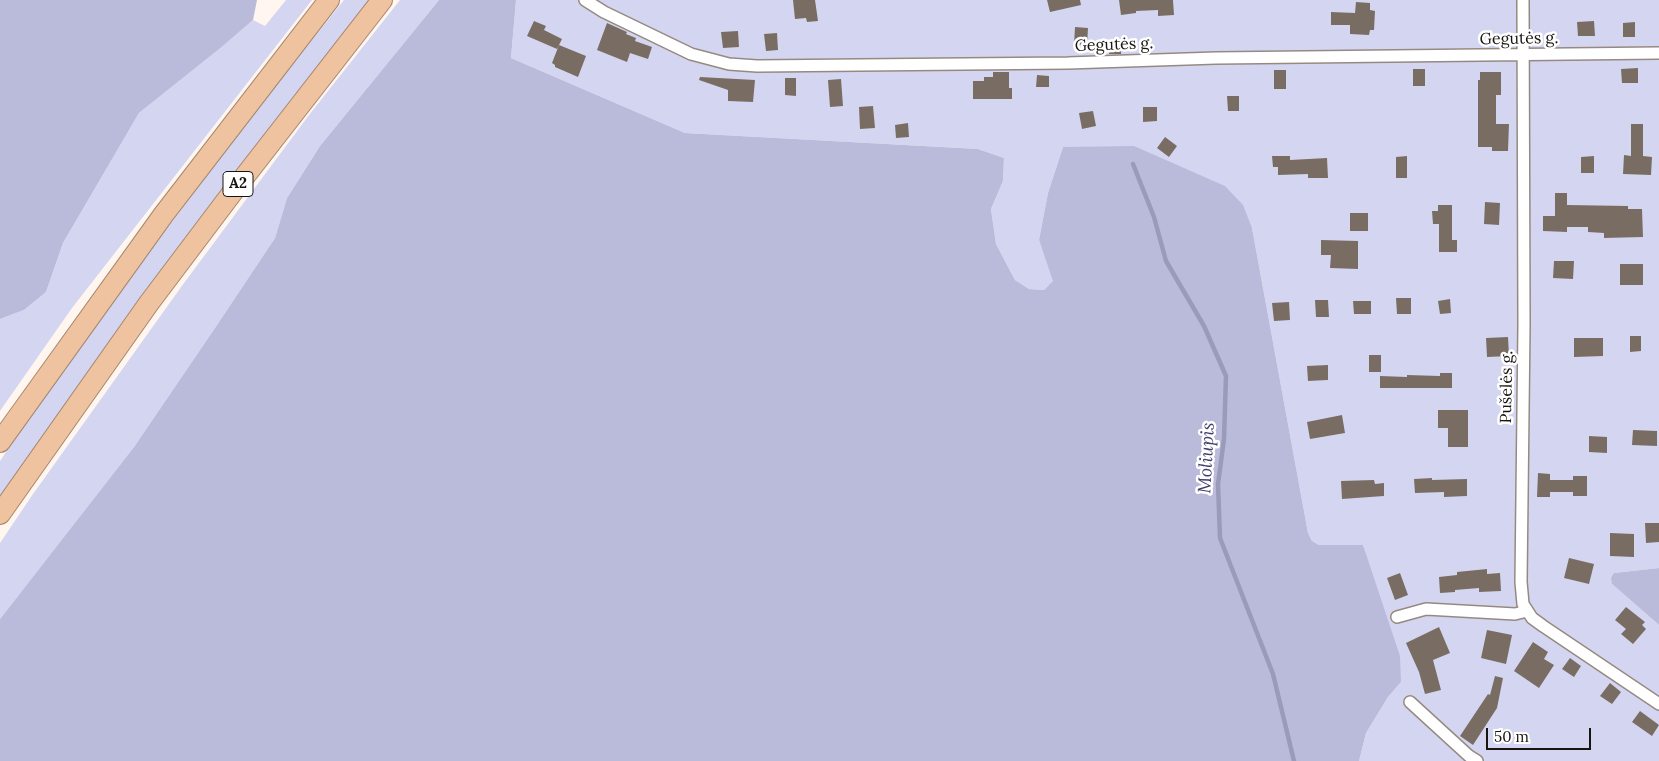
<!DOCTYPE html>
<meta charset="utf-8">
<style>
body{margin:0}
#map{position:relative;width:1659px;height:761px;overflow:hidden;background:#fff6f0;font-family:Lora,serif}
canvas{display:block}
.scale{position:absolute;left:1486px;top:728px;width:105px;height:22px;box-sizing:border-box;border:2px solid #181410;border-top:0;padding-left:6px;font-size:15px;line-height:18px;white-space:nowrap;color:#181410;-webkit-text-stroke:4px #fff;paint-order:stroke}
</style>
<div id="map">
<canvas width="1659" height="761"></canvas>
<div class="scale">50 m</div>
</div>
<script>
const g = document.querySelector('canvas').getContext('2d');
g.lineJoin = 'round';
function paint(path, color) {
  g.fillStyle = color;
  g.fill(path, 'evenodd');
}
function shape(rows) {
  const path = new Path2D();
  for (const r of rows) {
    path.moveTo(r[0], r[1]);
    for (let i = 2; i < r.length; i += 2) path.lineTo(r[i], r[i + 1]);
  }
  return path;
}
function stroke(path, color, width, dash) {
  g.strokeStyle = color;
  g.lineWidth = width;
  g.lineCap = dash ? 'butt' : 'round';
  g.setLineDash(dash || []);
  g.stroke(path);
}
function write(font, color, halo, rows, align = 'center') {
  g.font = font + ' Lora,serif';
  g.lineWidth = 5;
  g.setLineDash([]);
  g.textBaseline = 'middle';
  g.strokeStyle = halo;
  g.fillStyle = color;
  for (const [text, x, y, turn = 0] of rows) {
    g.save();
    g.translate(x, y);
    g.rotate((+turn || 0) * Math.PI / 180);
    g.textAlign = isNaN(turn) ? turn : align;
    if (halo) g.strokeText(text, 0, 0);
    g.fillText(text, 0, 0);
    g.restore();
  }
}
const green = shape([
 [286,0,312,0,72,308,0,411,0,319,24,310,46,292,63,243,139,113,223,46,253,20,265,26],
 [344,0,370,0,282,111,186,238,0,499,0,461,33,412,97,322,205,178,281,79],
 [400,0,439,0,320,146,287,198,275,238,217,325,134,447,0,619,0,543,33,494,184,283,309,115],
 [516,0,1659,0,1659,568,1614,573,1612,584,1659,625,1659,761,1359,761,1366,733,1388,697,1401,682,1363,545,1319,545,1312,541,1308,533,1252,228,1063,147,1048,193,1039,240,1054,281,1044,290,1029,289,1015,280,996,244,991,209,1003,181,1004,158,978,149,685,133,511,58]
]);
const forest = shape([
 [0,0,257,0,253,20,223,46,139,113,63,243,46,292,24,310,0,319],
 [439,0,516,0,511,58,685,133,978,149,1004,158,1003,181,991,209,996,244,1015,280,1029,289,1044,290,1053,281,1039,240,1048,193,1063,147,1134,146,1225,186,1243,205,1252,228,1308,533,1312,541,1319,545,1363,545,1400,656,1401,682,1388,697,1366,733,1359,761,0,761,0,619,134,447,217,325,275,238,287,198,320,146],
 [1659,568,1659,625,1612,584,1611,578,1614,573]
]);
const stream = shape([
 [1133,164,1154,217,1166,261,1204,326,1226,376,1224,439,1218,484,1220,538,1273,674,1294,761]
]);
const building = shape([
 [793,0,815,0,818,21,807,22,806,18,795,19],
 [1047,0,1080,0,1081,5,1050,12],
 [1119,0,1173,0,1174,15,1158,16,1158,10,1136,11,1136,13,1121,15],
 [1356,2,1370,3,1370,10,1375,11,1374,30,1370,30,1369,35,1350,34,1350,25,1331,25,1331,12,1355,13],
 [534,21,546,26,544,30,562,39,557,49,527,36],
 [1594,21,1595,36,1578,36,1577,22],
 [1635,22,1635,37,1623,37,1623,23],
 [607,23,627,32,626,34,636,38,635,41,652,47,648,59,630,53,627,62,597,50],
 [1075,27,1088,28,1087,46,1074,45],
 [738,31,739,47,723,48,721,32],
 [777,33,778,50,766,51,764,34],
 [1108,42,1121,42,1121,54,1109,54],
 [559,45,586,56,578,77,555,67,555,65,552,63],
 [1638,68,1638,83,1622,83,1621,69],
 [1413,69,1425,69,1425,86,1413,86],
 [1274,70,1286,70,1286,89,1274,89],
 [993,72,1009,72,1009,88,1012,88,1012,99,973,99,973,81,984,81,984,77,993,77],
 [1480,72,1501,72,1501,95,1496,95,1496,124,1509,124,1508,151,1492,151,1492,147,1478,147,1478,80,1480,80],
 [1037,75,1049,76,1049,87,1036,87],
 [700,77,755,80,753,102,728,101,728,90,699,80],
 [785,78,796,78,796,96,785,95],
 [841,79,843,106,830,107,828,80],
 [1227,96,1239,96,1239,111,1228,111],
 [873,106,875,128,860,129,859,107],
 [1143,107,1157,107,1157,121,1143,122],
 [1093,111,1096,126,1082,129,1079,113],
 [908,123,909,137,896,138,895,125],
 [1631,124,1643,124,1643,156,1652,157,1651,175,1623,174,1624,155,1631,156],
 [1165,137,1177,146,1169,157,1157,148],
 [1272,156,1290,156,1290,160,1327,158,1328,178,1308,178,1308,174,1278,175,1278,167,1273,167],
 [1407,156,1407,178,1396,178,1396,157],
 [1594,156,1594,173,1581,173,1581,157],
 [1555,193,1567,193,1567,205,1628,206,1628,209,1642,209,1643,237,1604,238,1604,233,1588,232,1588,227,1567,227,1567,232,1543,231,1543,216,1555,216],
 [1485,202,1500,203,1499,225,1484,224],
 [1438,205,1452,205,1452,240,1457,240,1457,252,1439,252,1439,224,1433,224,1432,211,1438,211],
 [1350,213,1368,213,1368,231,1350,231],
 [1321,240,1358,241,1358,269,1330,268,1331,255,1321,255],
 [1554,261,1574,261,1573,279,1553,278],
 [1620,264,1643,264,1643,285,1620,285],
 [1396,298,1411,298,1411,314,1397,314],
 [1450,299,1451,313,1440,314,1438,301],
 [1315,300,1328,300,1329,317,1316,317],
 [1353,301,1371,301,1371,314,1354,314],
 [1289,302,1290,320,1274,321,1272,303],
 [1630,336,1641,336,1641,351,1630,352],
 [1508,337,1509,356,1487,357,1486,338],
 [1574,338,1603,338,1603,356,1574,357],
 [1369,355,1381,355,1381,372,1369,372],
 [1328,365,1328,380,1308,381,1307,366],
 [1440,373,1452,373,1452,388,1380,388,1380,376,1407,377,1407,375,1440,376],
 [1438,410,1468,410,1468,447,1448,447,1448,428,1438,428],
 [1342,415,1345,433,1310,439,1307,422],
 [1633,430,1657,431,1657,446,1632,445],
 [1589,436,1607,437,1607,453,1589,452],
 [1538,473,1550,474,1550,480,1573,480,1573,476,1587,476,1587,496,1573,496,1573,492,1550,492,1550,497,1537,497],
 [1432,478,1432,480,1467,479,1467,496,1444,497,1444,492,1415,493,1414,479],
 [1374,480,1375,484,1384,483,1384,496,1342,499,1341,481],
 [1645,523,1659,523,1659,542,1646,543],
 [1610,533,1634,534,1634,557,1610,556],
 [1569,558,1594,564,1589,584,1564,578],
 [1487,569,1487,574,1500,573,1501,591,1479,592,1479,588,1455,590,1455,592,1440,593,1439,577,1457,575,1457,572],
 [1400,573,1408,595,1395,600,1387,578],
 [1626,607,1645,622,1642,625,1646,629,1633,644,1621,634,1626,629,1615,620],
 [1439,627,1450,653,1433,660,1441,690,1425,694,1419,672,1406,643],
 [1487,630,1512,635,1506,664,1481,658],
 [1533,642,1548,652,1544,659,1554,665,1539,688,1514,671],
 [1570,658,1581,666,1574,677,1562,669],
 [1495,676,1503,678,1497,708,1473,745,1460,736,1488,694,1490,695],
 [1610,683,1621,692,1612,704,1600,696],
 [1640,711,1659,725,1652,736,1632,722]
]);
const minor = shape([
 [585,0,604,12,691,54,729,64,757,66,1068,63,1216,58,1659,53],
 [1523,0,1524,325,1521,582,1523,604,1532,618,1543,626,1659,704],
 [1397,617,1426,609,1515,614,1527,611],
 [1410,702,1469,756,1477,761]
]);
const motorway = shape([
 [0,442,164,214,329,0],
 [0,514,149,303,238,185,382,0]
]);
const shields = [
 [238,184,30]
];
const shieldNames = [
 ["A2",238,184]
];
const streetNames = [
 ["Gegutės g.",1519,39,-1],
 ["Gegutės g.",1114,45,-2],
 ["Pušelės g.",1507,387,-89]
];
const waterNames = [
 ["Moliupis",1207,458,-87]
];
paint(green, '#d4d6f1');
paint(forest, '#babbdb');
stroke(stream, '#9a9bba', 4.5);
paint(building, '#796d63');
stroke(minor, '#968a80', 14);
stroke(motorway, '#a4866e', 22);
stroke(minor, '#fff', 11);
stroke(motorway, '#f0c3a0', 20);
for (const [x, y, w] of shields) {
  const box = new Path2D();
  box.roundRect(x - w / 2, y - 12.5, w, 25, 4);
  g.fillStyle = '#fff';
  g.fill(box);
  stroke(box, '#181410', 1);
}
write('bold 15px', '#181410', null, shieldNames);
write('16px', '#181410', '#fff', streetNames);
write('italic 18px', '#403f6c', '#fff', waterNames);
</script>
